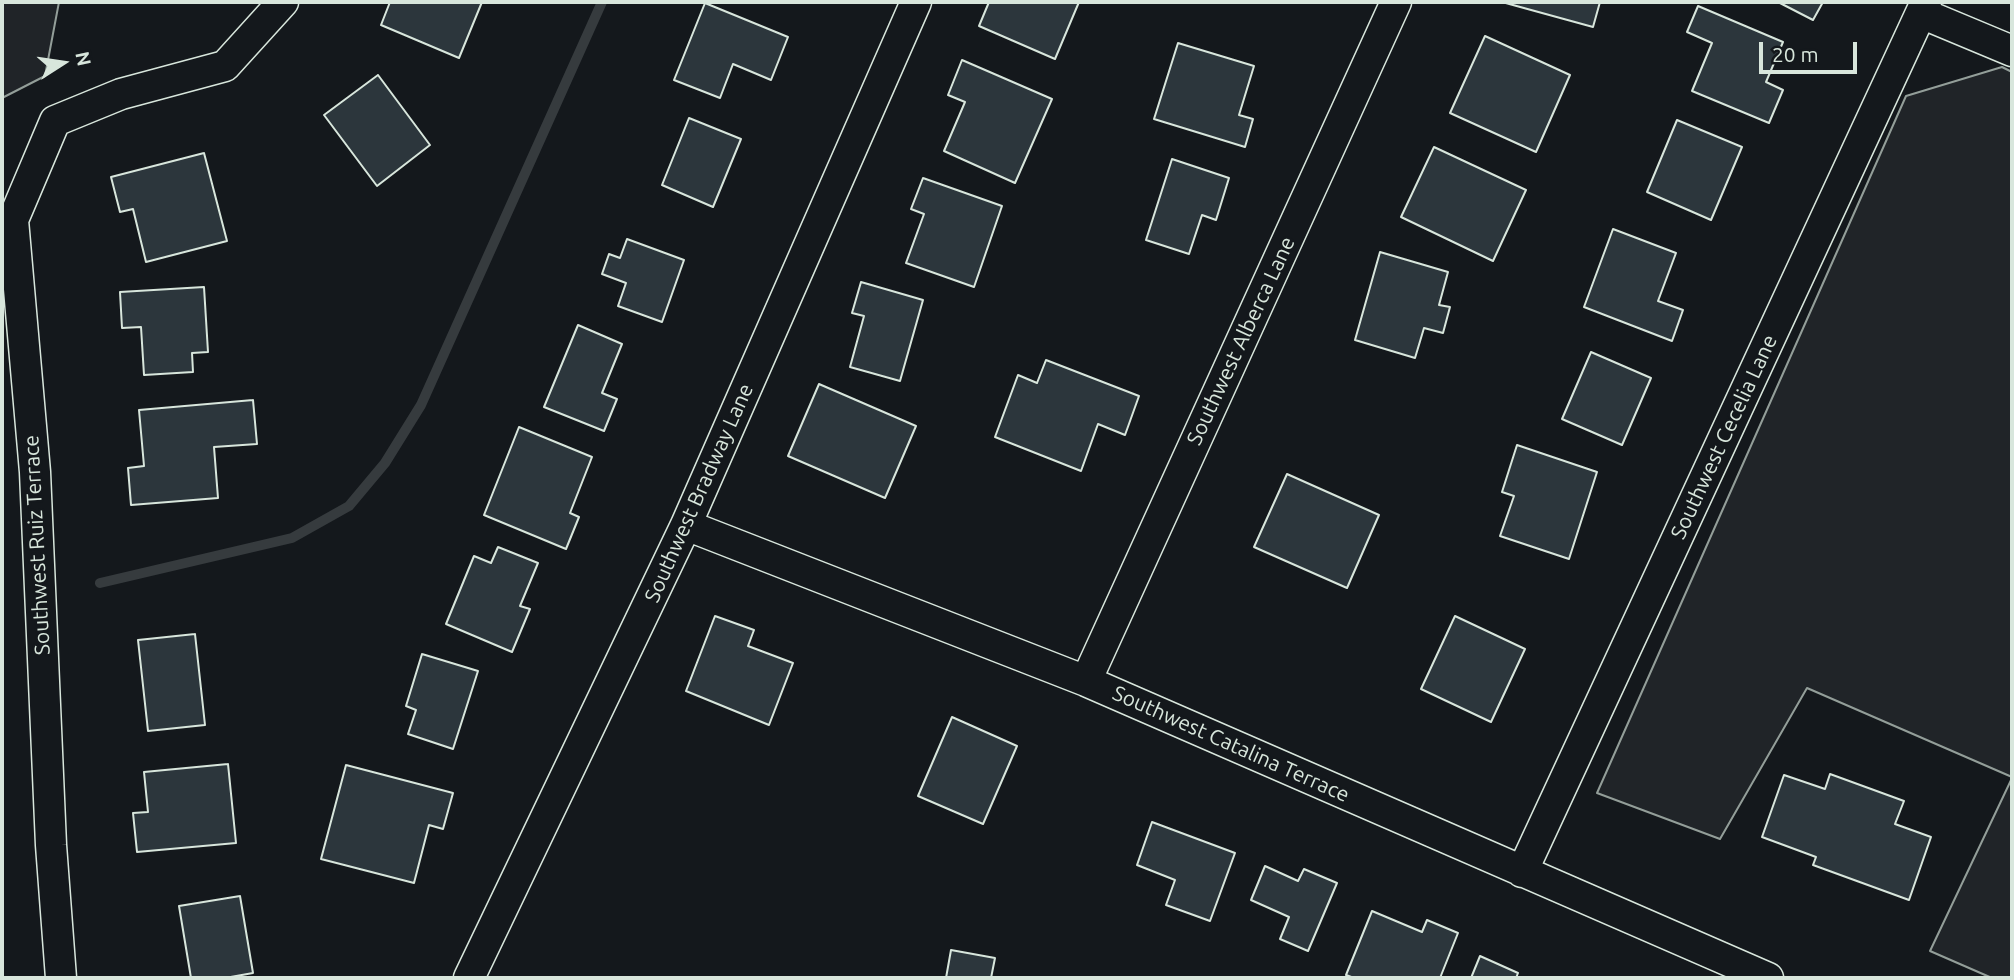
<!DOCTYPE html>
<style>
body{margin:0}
#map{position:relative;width:2014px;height:980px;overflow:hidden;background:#14181c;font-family:Ubuntu,sans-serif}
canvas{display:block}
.frame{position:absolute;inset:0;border:4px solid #d8e6dc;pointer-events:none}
.north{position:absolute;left:28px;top:28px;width:70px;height:70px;-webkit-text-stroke:5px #14181c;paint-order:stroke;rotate:78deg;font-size:19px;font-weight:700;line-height:28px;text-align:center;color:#d8e6dc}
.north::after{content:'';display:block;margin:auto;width:24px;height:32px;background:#d8e6dc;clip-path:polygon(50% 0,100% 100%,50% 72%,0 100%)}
.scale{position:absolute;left:1759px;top:42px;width:98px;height:32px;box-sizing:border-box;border:4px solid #d8e6dc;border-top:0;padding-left:9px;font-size:21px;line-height:24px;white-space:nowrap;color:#d8e6dc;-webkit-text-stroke:5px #14181c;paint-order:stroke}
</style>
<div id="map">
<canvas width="2014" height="980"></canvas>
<div class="frame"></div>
<div class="north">N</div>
<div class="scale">20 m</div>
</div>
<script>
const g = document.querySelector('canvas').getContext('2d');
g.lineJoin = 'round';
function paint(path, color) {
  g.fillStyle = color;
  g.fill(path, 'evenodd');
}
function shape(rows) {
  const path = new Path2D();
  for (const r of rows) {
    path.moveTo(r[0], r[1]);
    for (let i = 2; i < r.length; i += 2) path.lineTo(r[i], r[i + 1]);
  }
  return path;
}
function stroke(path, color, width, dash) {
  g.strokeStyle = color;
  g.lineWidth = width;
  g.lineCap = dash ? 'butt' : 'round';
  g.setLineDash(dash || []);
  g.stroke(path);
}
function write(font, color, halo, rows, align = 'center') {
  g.font = font + ' Ubuntu,sans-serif';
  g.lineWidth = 5;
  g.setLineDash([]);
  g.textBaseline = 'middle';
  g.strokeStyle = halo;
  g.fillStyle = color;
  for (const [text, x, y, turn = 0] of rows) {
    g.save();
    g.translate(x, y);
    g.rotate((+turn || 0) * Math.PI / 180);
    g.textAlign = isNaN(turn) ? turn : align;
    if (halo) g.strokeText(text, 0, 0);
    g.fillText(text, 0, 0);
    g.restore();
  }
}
const green = shape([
 [2,2,59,2,45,76,2,98,2,2],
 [2002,67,2012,72,2012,777,1807,688,1720,839,1597,793,1906,96,2002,67],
 [2012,778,2012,978,1992,978,1930,951,2012,778]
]);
const stream = shape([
 [100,583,292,538,349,506,385,463,421,405,602,2]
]);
const building = shape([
 [390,2,482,2,459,58,381,25,390,2],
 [989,2,1079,2,1055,59,979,26,989,2],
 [1502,2,1600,2,1593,27,1502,2],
 [1778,2,1823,2,1813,20,1778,2],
 [705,3,788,37,771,80,733,64,720,98,674,80,705,3],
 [1698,6,1783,42,1766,82,1783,90,1769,123,1692,91,1712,43,1687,32,1698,6],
 [1485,36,1570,75,1536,152,1450,113,1485,36],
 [1178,43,1254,66,1239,115,1253,119,1245,147,1154,119,1178,43],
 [962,60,1052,99,1015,183,944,151,965,102,948,95,962,60],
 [378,75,430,145,377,186,324,115,378,75],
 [689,118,741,139,713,207,662,185,689,118],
 [1677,120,1742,147,1711,220,1647,192,1677,120],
 [1434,147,1526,190,1493,261,1401,217,1434,147],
 [204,153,227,241,146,262,133,209,120,212,111,177,204,153],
 [1172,159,1229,178,1216,220,1202,215,1189,254,1146,240,1172,159],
 [923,178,1002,206,974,287,906,263,924,214,911,209,923,178],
 [1613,229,1676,253,1658,301,1683,310,1672,341,1584,307,1613,229],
 [627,239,684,260,662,322,618,306,626,283,602,274,609,254,620,258,627,239],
 [1380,252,1448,272,1439,305,1450,307,1443,333,1424,328,1415,358,1355,340,1380,252],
 [861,282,923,300,900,381,850,367,864,316,852,313,861,282],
 [204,287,208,352,192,353,193,372,144,375,141,327,122,328,120,292,204,287],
 [578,325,622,344,602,393,617,399,604,431,544,407,578,325],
 [1591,352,1651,378,1622,445,1562,419,1591,352],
 [1046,360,1139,396,1125,435,1098,424,1081,471,995,437,1018,375,1037,383,1046,360],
 [819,384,916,426,885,498,788,456,819,384],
 [253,400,257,444,214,447,218,498,131,505,128,468,144,466,139,410,253,400],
 [519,427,592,457,570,513,579,517,566,549,484,515,519,427],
 [1517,445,1597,472,1569,559,1500,536,1514,496,1502,492,1517,445],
 [1287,474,1379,515,1347,588,1254,547,1287,474],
 [498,547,538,563,520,606,530,609,512,652,446,624,474,556,491,563,498,547],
 [715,616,754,630,748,646,793,663,769,725,686,691,715,616],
 [1455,616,1525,649,1491,722,1421,689,1455,616],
 [195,634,205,725,148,731,138,640,195,634],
 [422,654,478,671,453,749,408,734,416,710,406,706,422,654],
 [952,717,1017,746,983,824,918,796,952,717],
 [228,764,236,843,137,852,133,813,148,812,144,772,228,764],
 [346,765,453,793,443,829,429,825,414,883,321,859,346,765],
 [1830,774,1904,801,1895,824,1931,837,1909,900,1813,865,1816,857,1762,837,1784,775,1825,789,1830,774],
 [1152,822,1235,853,1210,921,1166,905,1175,880,1137,865,1152,822],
 [1265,866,1298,881,1304,869,1337,883,1308,951,1280,939,1289,917,1251,900,1265,866],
 [240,896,253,973,225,978,191,978,179,906,240,896],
 [1372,911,1422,932,1427,920,1458,933,1440,978,1354,978,1346,975,1372,911],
 [951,950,995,958,991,978,946,978,951,950],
 [1480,956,1518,973,1516,978,1471,978,1480,956]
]);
const street = shape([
 [1921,13,2012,51],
 [686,525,1086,681,1768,978],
 [1086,681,1396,2],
 [1522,872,1926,2],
 [61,978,51,845,35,472,13,220,55,121,121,94,225,66,283,2],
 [469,978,686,525,916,2]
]);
const streetNames = [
 ["Southwest Alberca Lane",1241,341,-65],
 ["Southwest Cecelia Lane",1724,437,-65],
 ["Southwest Bradway Lane",699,493,-66],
 ["Southwest Ruiz Terrace",37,545,-93],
 ["Southwest Catalina Terrace",1231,744,24]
];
paint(green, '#202428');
stroke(green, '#939e99', 2);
stroke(stream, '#363b3e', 10);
paint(building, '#2c363c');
stroke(building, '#d8e6dc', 2);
stroke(street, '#d8e6dc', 33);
stroke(street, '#14181c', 30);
write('21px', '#d8e6dc', '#14181c', streetNames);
</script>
